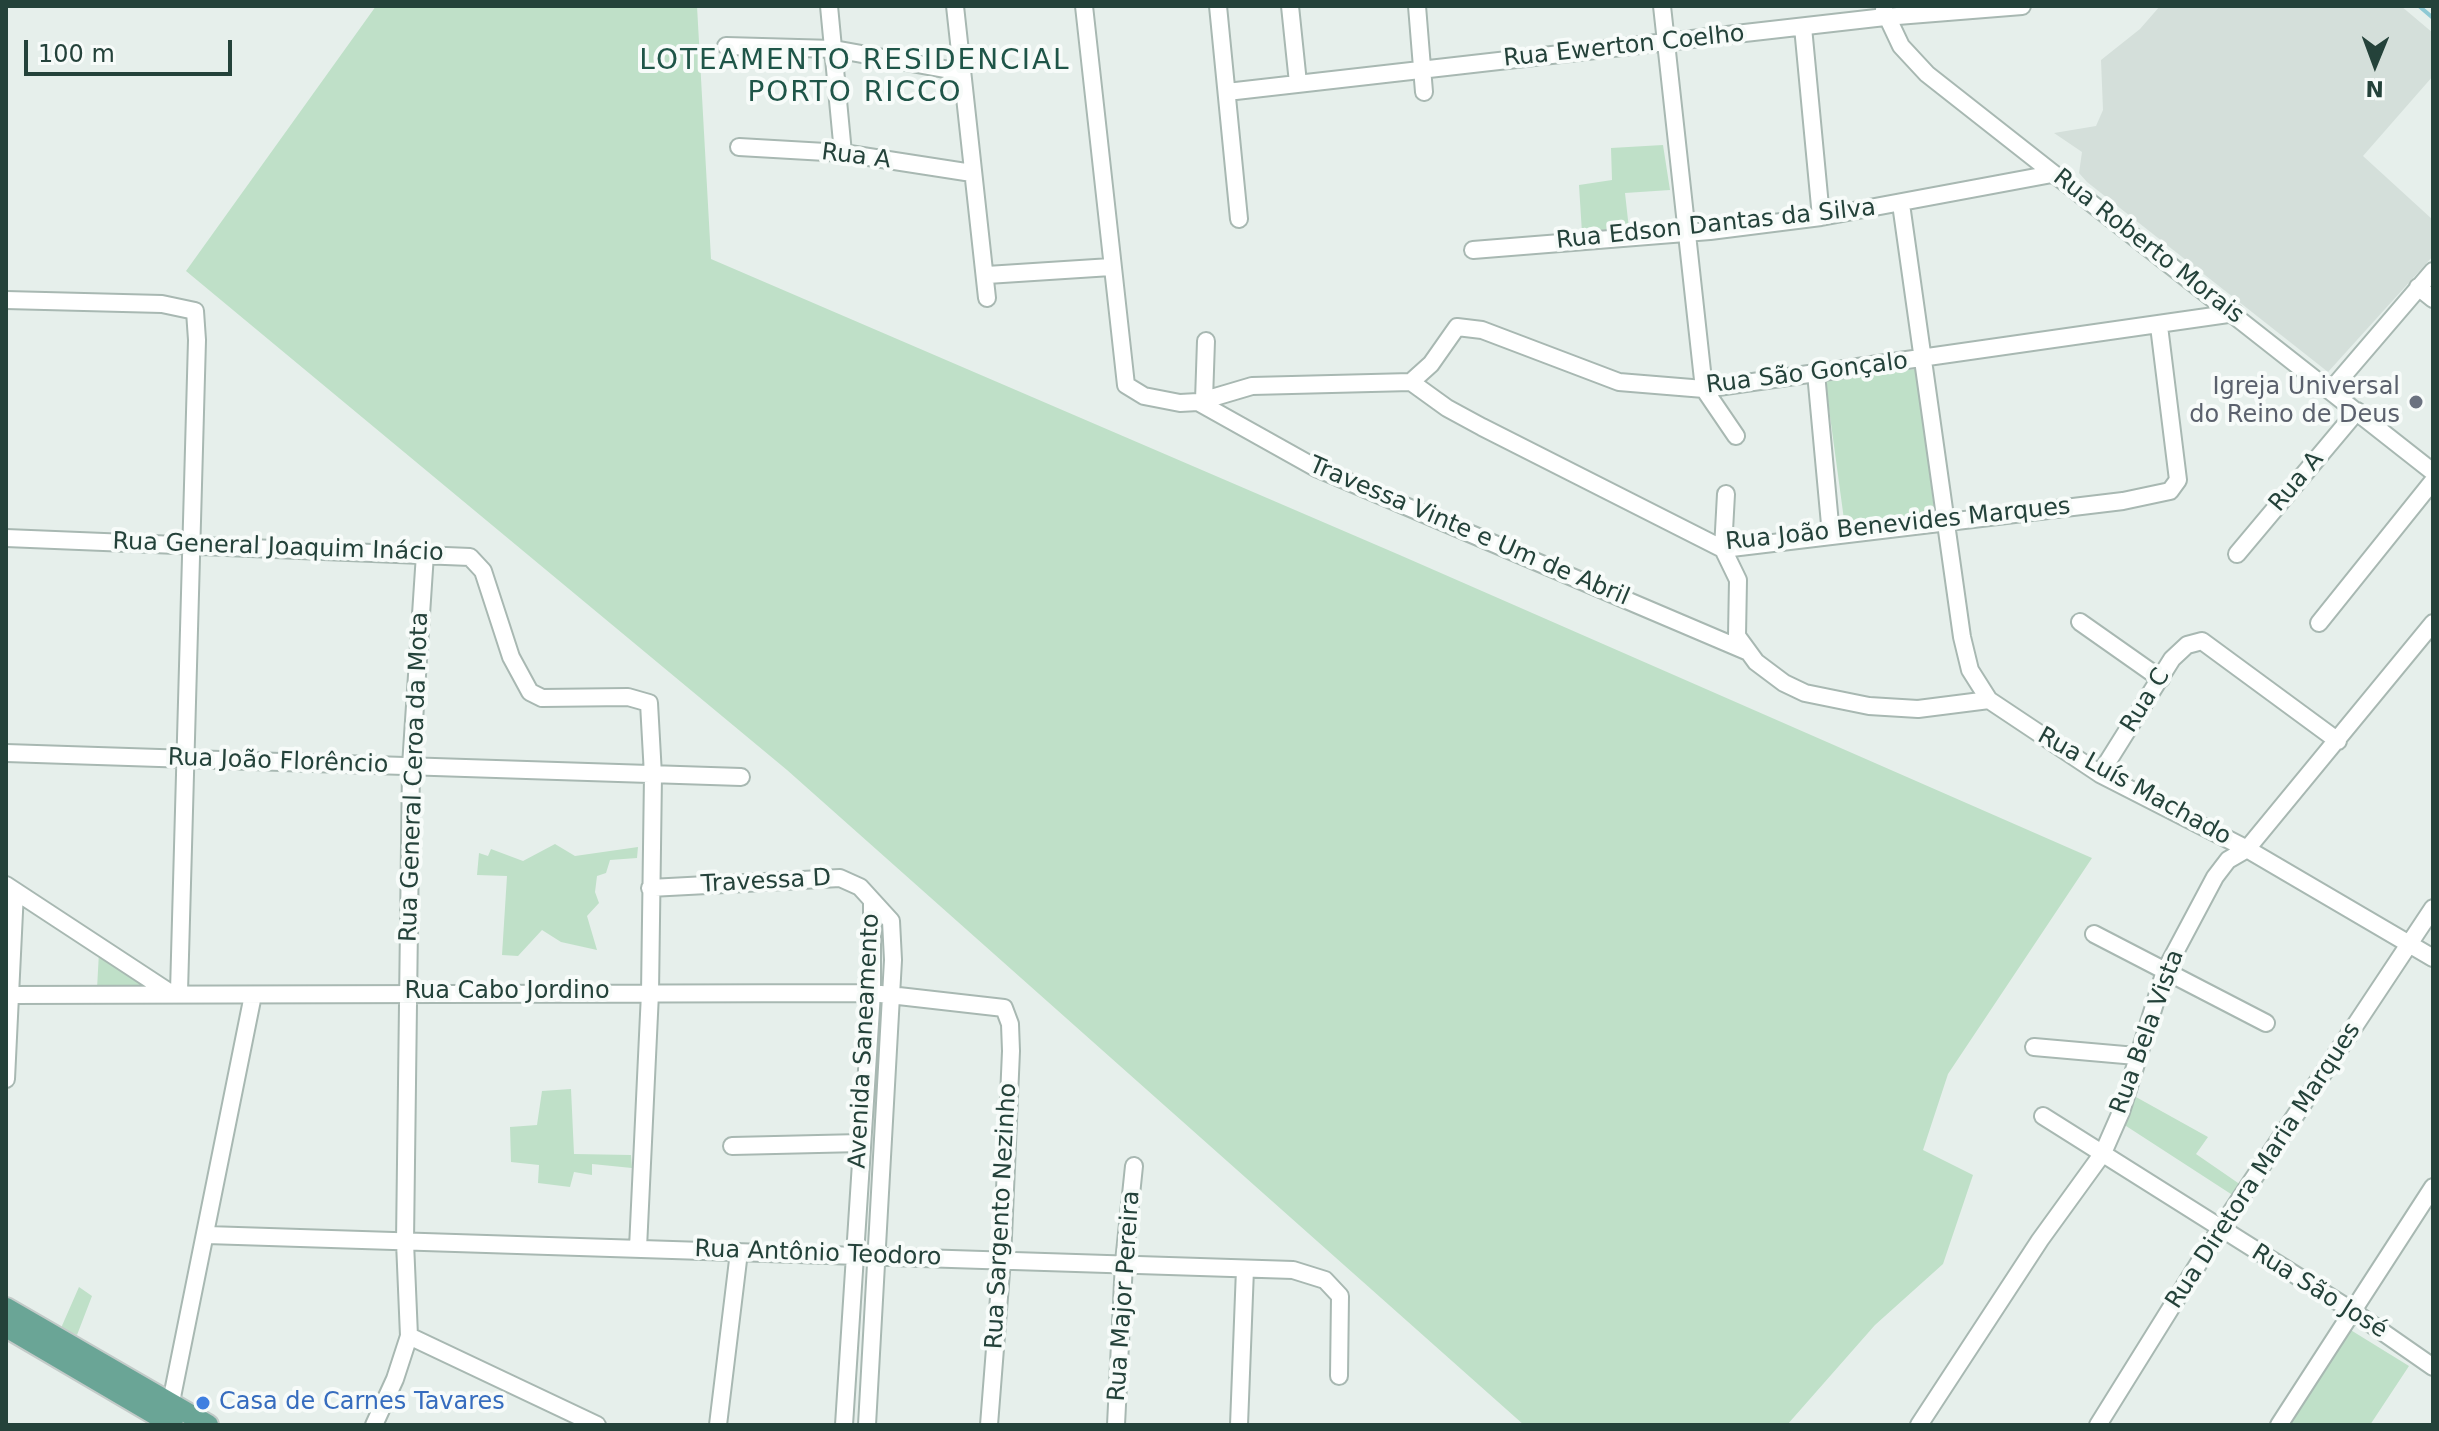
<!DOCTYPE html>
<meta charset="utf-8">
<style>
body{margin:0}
#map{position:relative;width:2439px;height:1431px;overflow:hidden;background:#e6efeb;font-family:"DejaVu Sans",sans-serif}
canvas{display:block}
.frame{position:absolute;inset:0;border:8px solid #24423a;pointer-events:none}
.north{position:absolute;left:2335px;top:24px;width:80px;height:80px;-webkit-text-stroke:6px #f7fbf9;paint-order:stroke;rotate:181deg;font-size:22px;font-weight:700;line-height:32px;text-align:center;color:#24423a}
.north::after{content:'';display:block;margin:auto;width:28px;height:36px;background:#24423a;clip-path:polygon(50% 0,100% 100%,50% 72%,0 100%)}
.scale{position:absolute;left:24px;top:40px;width:208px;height:36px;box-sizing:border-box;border:4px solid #24423a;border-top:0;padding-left:10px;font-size:24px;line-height:28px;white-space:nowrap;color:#24423a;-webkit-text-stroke:6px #f7fbf9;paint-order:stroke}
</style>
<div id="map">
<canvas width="2439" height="1431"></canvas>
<div class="frame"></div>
<div class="north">N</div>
<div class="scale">100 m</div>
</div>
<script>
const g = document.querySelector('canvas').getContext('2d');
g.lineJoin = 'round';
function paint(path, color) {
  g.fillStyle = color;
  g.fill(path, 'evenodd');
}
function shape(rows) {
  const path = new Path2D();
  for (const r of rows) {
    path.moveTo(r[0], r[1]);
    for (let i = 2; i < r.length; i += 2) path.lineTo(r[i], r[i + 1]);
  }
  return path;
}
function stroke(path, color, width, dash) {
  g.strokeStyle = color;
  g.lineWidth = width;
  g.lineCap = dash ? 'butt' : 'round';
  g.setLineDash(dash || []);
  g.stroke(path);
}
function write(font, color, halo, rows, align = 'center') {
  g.font = font + ' "DejaVu Sans",sans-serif';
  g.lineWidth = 8;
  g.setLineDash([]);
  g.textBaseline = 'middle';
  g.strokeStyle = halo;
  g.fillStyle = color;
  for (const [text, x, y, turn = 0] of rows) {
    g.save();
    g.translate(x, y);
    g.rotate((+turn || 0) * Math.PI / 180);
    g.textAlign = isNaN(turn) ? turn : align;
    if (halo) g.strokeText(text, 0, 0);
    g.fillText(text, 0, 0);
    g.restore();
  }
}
const built = shape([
 [2160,6,2401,6,2433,33,2433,76,2363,156,2433,220,2433,256,2328,372,2087,182,2079,173,2082,152,2054,133,2096,126,2103,110,2101,60,2140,29]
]);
const green = shape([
 [376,6,697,6,711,259,1402,556,2092,858,1948,1074,1923,1150,1973,1175,1943,1264,1875,1325,1787,1425,1524,1425,787,770,186,271],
 [1663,145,1670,190,1625,193,1629,229,1582,233,1579,185,1612,180,1611,148],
 [1916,369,1935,516,1845,527,1825,379],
 [555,844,575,856,638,847,637,858,610,860,606,873,597,876,595,892,599,903,587,916,597,950,561,942,542,930,518,956,502,955,507,876,477,875,479,853,488,856,491,849,523,861],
 [99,952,155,988,97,989],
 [571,1089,574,1154,631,1155,632,1168,592,1164,592,1175,574,1172,570,1187,538,1183,539,1165,511,1162,510,1127,537,1125,542,1091],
 [2136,1097,2208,1137,2196,1154,2241,1185,2234,1196,2123,1124],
 [79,1287,92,1296,77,1335,61,1328],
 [2349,1329,2409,1366,2370,1425,2290,1425]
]);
const stream = shape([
 [2419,6,2433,18]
]);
const minor = shape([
 [829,6,843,153],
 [955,6,987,298],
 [1084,6,1126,385,1144,396,1180,403,1198,402,1252,386,1411,382],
 [1218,6,1239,219],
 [1290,6,1298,83],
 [1417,6,1424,92],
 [1662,6,1704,389,1736,436],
 [1884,10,1901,46,1927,74,2433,472],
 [1803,27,1821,217],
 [726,46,834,49,961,72],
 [1227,92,1885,17,2022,6],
 [739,147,843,153,972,173],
 [1901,204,1962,637,1970,670,1989,700],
 [1473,250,1710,231,1821,217,2052,174],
 [987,275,1111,267],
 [2418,287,2433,299],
 [6,300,162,304,195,311,197,340,179,992],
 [1816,373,1831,535],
 [1411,382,1447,408,1482,427,1723,549,2123,501,2170,491,2178,480,2159,326],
 [1411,382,1431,364,1457,327,1482,330,1619,382,1704,389,2235,313],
 [2331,390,2433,271],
 [1204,400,1206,341],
 [1198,402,1316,468,1746,651],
 [1726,494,1723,549,1738,580,1737,636,1756,662,1784,683,1805,693,1869,706,1918,709,1989,700,2100,774,2247,849,2433,958],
 [6,538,470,557,483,571,511,657,530,692,542,698,628,697,649,703,653,775,650,993,638,1248],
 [2237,554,2357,411],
 [2080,622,2161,679],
 [2319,623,2433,481],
 [6,753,741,777],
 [2100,774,2172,659,2187,645,2202,641,2338,741],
 [6,885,169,992],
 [650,888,840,878,860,887,891,921,893,960,867,1425],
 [2094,934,2266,1023],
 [10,995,872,993,1004,1008,1010,1024,1011,1051,1002,1259,989,1425],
 [2034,1047,2136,1056],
 [6,1079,15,891],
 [2043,1116,2351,1310,2433,1367],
 [732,1146,861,1143],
 [207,1235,1293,1270,1325,1280,1340,1296,1339,1376],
 [409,1336,597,1425],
 [169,1412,253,995],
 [374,1425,395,1379,409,1336,405,1242,411,766,425,554],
 [718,1425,739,1252],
 [844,1425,872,993,872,901],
 [1116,1425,1124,1262,1134,1166],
 [1239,1425,1245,1269],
 [1919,1425,2040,1240,2103,1153,2121,1112,2165,971,2215,877,2228,860,2247,849,2433,623],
 [2098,1425,2220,1229,2433,908],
 [2279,1425,2433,1187]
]);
const major = shape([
 [6,1308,208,1425],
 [6,1327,173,1425]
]);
const markers = [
 [2416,402,8,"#6b7280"],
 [203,1403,8,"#3f7fe0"]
];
const streetNames = [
 ["Rua Ewerton Coelho",1624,47,-6],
 ["Rua A",856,157,7],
 ["Rua Edson Dantas da Silva",1716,225,-6],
 ["Rua Roberto Morais",2148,247,38],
 ["Rua São Gonçalo",1807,374,-7],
 ["Rua A",2297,482,-50],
 ["Rua João Benevides Marques",1898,525,-6],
 ["Travessa Vinte e Um de Abril",1469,532,23],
 ["Rua General Joaquim Inácio",278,548,2],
 ["Rua C",2146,701,-58],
 ["Rua João Florêncio",278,762,2],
 ["Rua General Ceroa da Mota",415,777,-88],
 ["Rua Luís Machado",2134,787,29],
 ["Travessa D",766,882,-3],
 ["Rua Cabo Jordino",507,992],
 ["Rua Bela Vista",2148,1032,-70],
 ["Avenida Saneamento",865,1041,-87],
 ["Rua Diretora Maria Marques",2264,1166,-57],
 ["Rua Sargento Nezinho",1002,1216,-87],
 ["Rua Antônio Teodoro",818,1254,2],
 ["Rua São José",2319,1292,32],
 ["Rua Major Pereira",1125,1296,-86]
];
const worshipNames = [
 ["Igreja Universal",2400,388],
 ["do Reino de Deus",2400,416]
];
const shopNames = [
 ["Casa de Carnes Tavares",219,1403]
];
const quarterNames = [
 ["LOTEAMENTO RESIDENCIAL",855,62],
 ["PORTO RICCO",855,94]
];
paint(built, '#d4dfda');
paint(green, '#bfe0c8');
stroke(stream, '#8ec9d4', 4);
stroke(minor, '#a8b8b2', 20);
stroke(major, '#c2cac8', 24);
stroke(minor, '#fff', 16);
stroke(major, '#6aa596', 20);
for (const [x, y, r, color] of markers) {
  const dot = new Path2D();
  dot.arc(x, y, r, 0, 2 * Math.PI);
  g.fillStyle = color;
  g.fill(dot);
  stroke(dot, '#f7fbf9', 3);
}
write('24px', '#24423a', '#f7fbf9', streetNames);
write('24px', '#5b616d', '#f7fbf9', worshipNames, 'right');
write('24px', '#366cbe', '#f7fbf9', shopNames, 'left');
g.letterSpacing = '2px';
write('28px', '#1f5548', '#f7fbf9', quarterNames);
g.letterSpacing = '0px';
</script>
